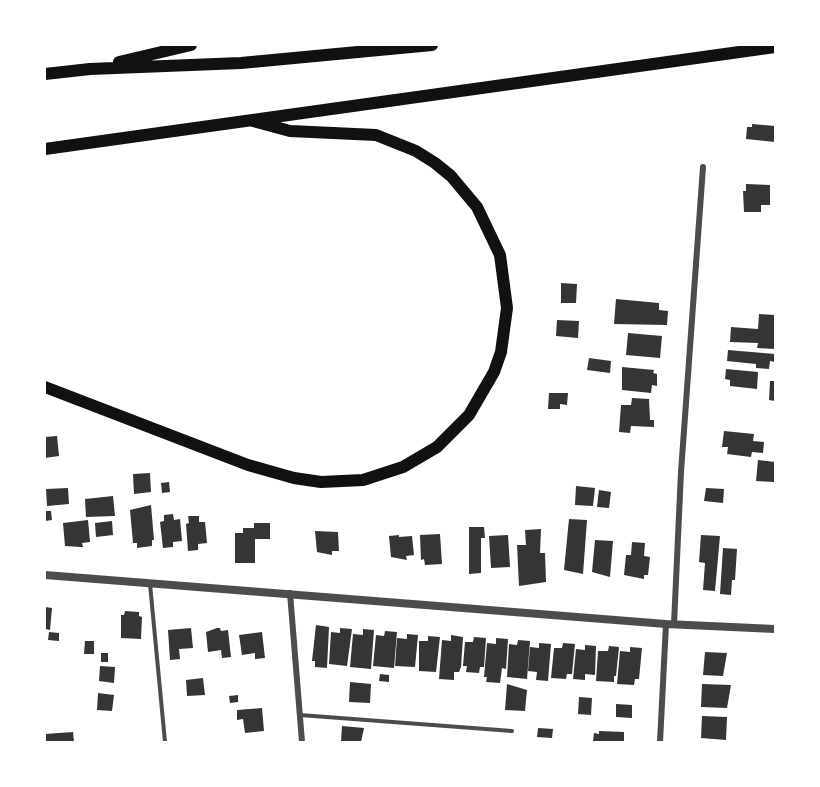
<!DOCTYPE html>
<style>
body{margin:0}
#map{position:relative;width:820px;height:787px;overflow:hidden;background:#fff;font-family:"Playfair Display",serif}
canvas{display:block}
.frame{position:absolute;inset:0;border:46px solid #fff;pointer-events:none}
</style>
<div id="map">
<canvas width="820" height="787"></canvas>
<div class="frame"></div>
</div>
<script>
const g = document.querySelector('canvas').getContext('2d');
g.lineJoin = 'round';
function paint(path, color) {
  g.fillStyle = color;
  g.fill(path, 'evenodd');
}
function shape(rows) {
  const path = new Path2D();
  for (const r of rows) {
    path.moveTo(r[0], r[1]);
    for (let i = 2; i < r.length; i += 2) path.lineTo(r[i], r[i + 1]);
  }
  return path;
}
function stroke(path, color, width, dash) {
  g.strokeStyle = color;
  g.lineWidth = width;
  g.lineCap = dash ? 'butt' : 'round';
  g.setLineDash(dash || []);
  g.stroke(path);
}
const building = shape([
 [752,124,775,126,775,142,746,139,747,127,752,127],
 [746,184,770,185,770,205,761,205,761,212,744,212,743,191,746,191],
 [561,283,577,284,576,303,561,303],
 [616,299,659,303,659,310,668,311,667,325,614,324],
 [759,314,775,315,775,349,757,348,758,343,730,342,731,327,758,329],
 [557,320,579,321,578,338,556,336],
 [628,333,662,336,660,358,626,355],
 [728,350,775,354,775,362,770,361,769,369,756,368,756,364,727,361],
 [589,358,611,361,610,373,587,370],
 [622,367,654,370,653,373,657,374,657,386,652,385,651,393,622,390],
 [726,369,758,372,757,389,730,386,730,380,725,379],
 [770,381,775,381,775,401,769,400],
 [549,393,568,393,567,405,560,404,560,409,548,409],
 [632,398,649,399,650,420,654,420,654,427,631,426,630,433,619,432,621,405,631,405],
 [724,431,754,434,753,441,764,442,763,453,752,452,751,457,727,454,728,447,722,447],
 [57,436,59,456,45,458,45,437],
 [758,460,775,462,774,482,756,481],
 [150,473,151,492,134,494,133,474],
 [169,482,170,492,162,493,161,483],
 [576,486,595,488,593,506,575,505],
 [68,488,69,504,47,506,46,489],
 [706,488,724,489,723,503,704,501],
 [599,490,611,492,609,508,597,507],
 [113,496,115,516,86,517,85,499],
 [151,505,154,540,152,540,152,546,137,548,137,543,133,543,130,510],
 [45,511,51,511,52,520,45,521],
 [173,514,174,520,180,519,182,541,173,542,173,547,163,548,160,522,164,521,164,515],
 [188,516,199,516,199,522,205,522,207,543,198,544,198,550,188,551,186,524,189,523],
 [569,519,587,520,583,574,564,570],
 [88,520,90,542,82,543,83,547,80,547,65,546,63,523],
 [112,521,113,535,96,537,95,523],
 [254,523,270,523,270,539,255,539,255,563,235,563,235,533,243,533,243,528,254,528],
 [469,527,484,527,485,538,481,538,481,573,469,574],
 [541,529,540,553,545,553,546,582,519,586,517,545,526,545,525,530],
 [315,531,338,532,339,551,332,551,332,555,317,552],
 [440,534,442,564,425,565,424,559,421,560,420,535],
 [399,535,399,537,412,536,414,555,406,556,407,560,391,557,389,536],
 [508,535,510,567,491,568,489,536],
 [701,535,720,536,715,591,703,590,705,563,699,562],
 [595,540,613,541,610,577,592,572],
 [632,542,645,543,644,556,650,557,648,575,644,575,644,579,624,575,626,555,631,555],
 [723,548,737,549,735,580,732,580,731,595,720,594],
 [45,607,52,608,50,630,45,629],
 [125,611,139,612,139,616,142,617,141,639,121,638,121,615,124,615],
 [316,625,329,627,327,668,315,667,315,661,312,661],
 [191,628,193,648,179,649,180,659,170,660,168,630],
 [217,628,220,628,221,631,228,630,231,657,222,658,221,650,208,652,206,632],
 [340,628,352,629,347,666,329,664,331,632,340,633],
 [363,629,374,630,371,669,350,667,353,634,363,635],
 [385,631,397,632,394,668,373,666,376,635,384,636],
 [49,632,59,633,59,641,48,640],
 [262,632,265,658,255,659,255,653,242,655,239,635],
 [407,634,418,635,415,667,395,666,397,638,407,639],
 [451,635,463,637,461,667,459,672,454,672,454,680,439,679,442,640,451,641],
 [428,636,440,637,436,672,419,671,419,641,428,641],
 [474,637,486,638,484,667,480,667,479,673,466,672,467,666,463,666,465,642,473,642],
 [496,638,508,639,506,669,502,668,500,683,486,682,487,677,484,677,487,643,496,644],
 [518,640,530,641,527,679,507,677,509,644,517,645],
 [85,641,94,641,94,654,84,654],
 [539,643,551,644,548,681,536,680,537,672,528,671,530,647,539,648],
 [563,643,575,644,572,674,567,674,566,679,551,678,554,648,562,648],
 [585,645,596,646,595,675,585,674,585,680,573,679,576,649,585,650],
 [609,646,619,647,616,676,614,676,614,682,596,681,598,651,608,651],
 [630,647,642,648,639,679,635,679,634,685,617,684,620,651,630,652],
 [705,652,727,653,723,676,703,675],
 [101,653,108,653,108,662,101,662],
 [100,666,115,667,114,683,99,681],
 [380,674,389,675,389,682,379,681],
 [203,678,205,695,187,696,186,680],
 [350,682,371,684,370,703,349,702],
 [507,684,527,690,525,711,505,710],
 [702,684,731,685,727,708,701,707],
 [98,693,114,695,112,711,97,710],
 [238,695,238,702,230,703,229,696],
 [579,697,592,698,591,715,578,714],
 [616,704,632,705,632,718,616,717],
 [262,708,264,731,245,733,243,719,237,720,237,710],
 [702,716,727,717,726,740,701,738],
 [342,726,364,728,361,742,341,742],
 [538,728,553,729,552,738,537,737],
 [599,731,624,732,624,742,593,742,594,733,599,734],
 [73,732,74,742,45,742,45,734]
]);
const service = shape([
 [150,584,165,742],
 [300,715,512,731]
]);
const minor = shape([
 [290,593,302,742],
 [674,624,681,472,703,167],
 [660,742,666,624]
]);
const tertiary = shape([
 [45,575,666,624,775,629]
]);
const motorway = shape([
 [119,62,191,45],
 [45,74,90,69,241,63,432,45],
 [45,149,775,47],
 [45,387,248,465,294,478,321,482,363,480,403,467,437,447,469,415,494,372,501,352,507,308,500,255,477,207,451,176,435,163,416,151,376,135,290,131,253,121]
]);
paint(building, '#353535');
stroke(service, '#4c4c4c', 4);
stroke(minor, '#4c4c4c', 6);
stroke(tertiary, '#4c4c4c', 8);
stroke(motorway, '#111', 12);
</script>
